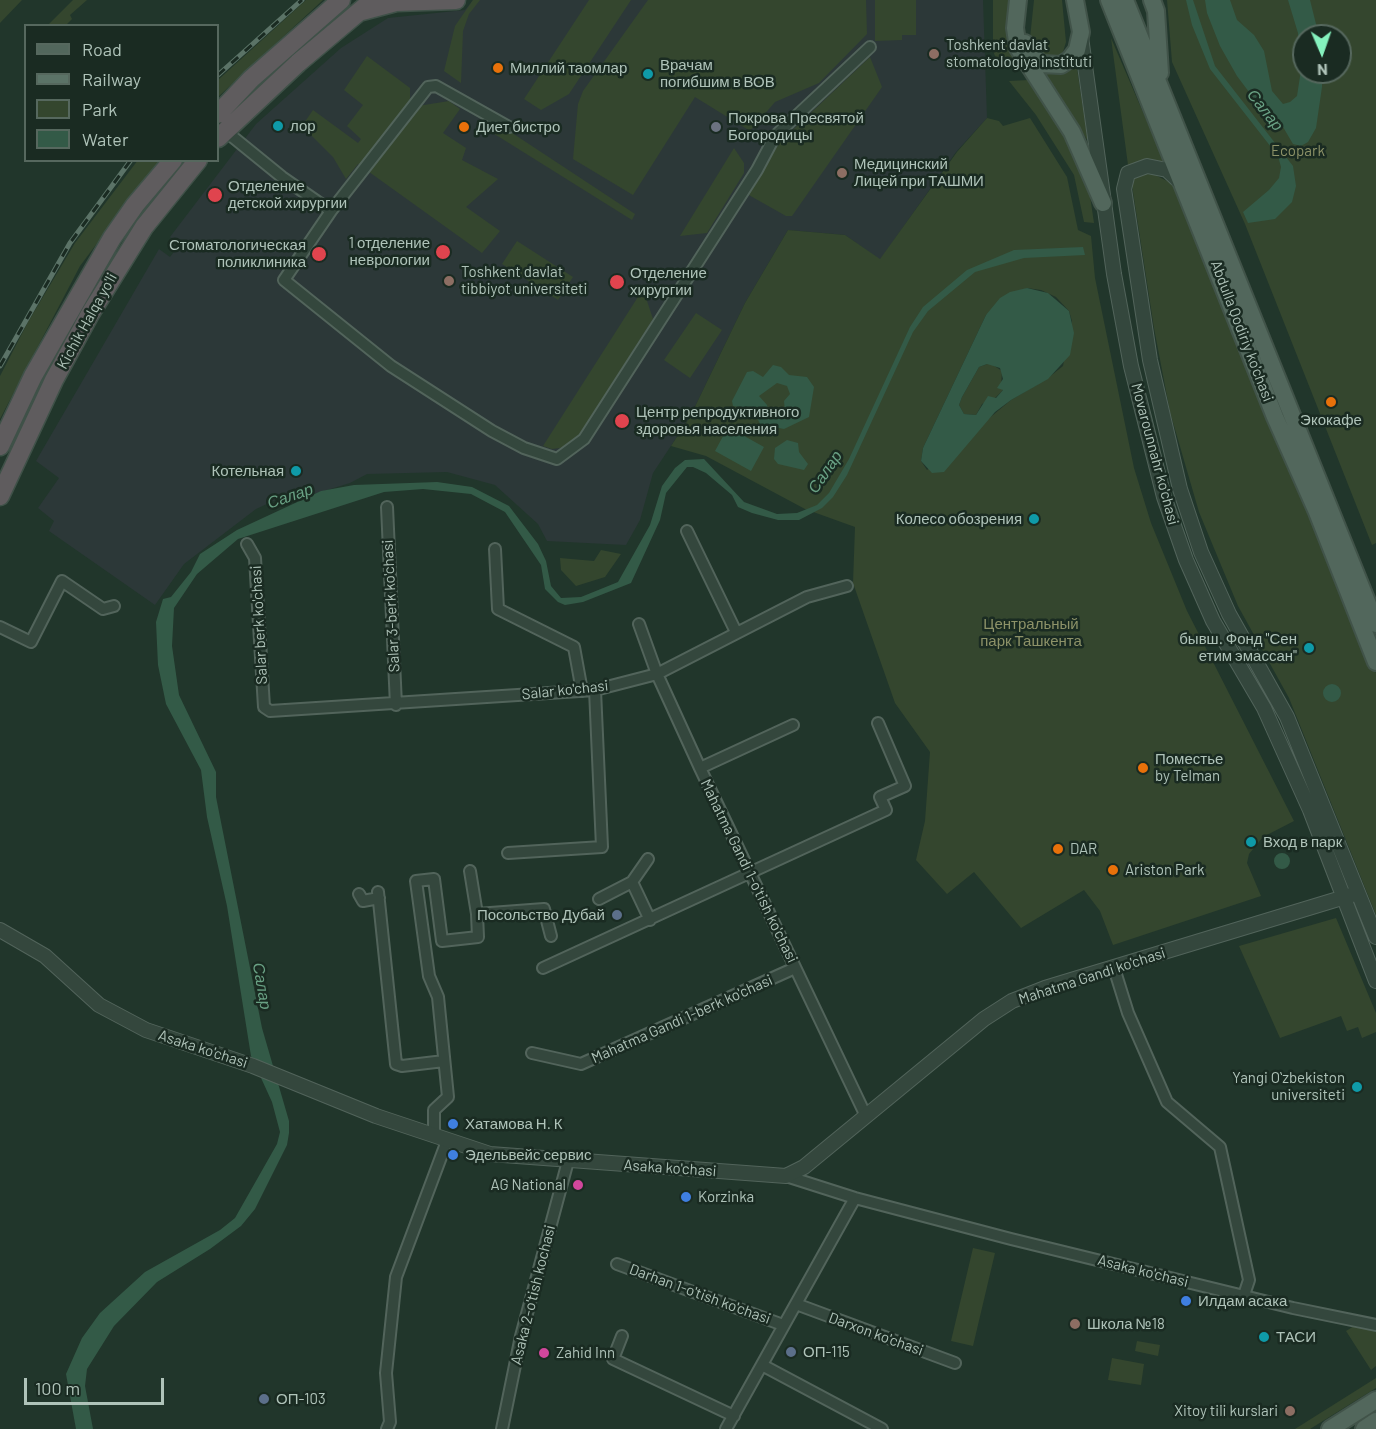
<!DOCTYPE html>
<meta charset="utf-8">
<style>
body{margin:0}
#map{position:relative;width:1376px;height:1429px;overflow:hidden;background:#21362b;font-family:Barlow,sans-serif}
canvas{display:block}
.legend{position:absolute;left:24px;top:24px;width:195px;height:138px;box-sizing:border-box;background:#1a2b22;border:2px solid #56685e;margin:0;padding:8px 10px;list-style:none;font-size:18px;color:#afc3b9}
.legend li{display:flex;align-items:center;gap:12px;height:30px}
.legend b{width:30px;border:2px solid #56685e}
.north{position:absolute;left:1292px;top:24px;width:60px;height:60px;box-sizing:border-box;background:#1a2b22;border:2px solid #56685e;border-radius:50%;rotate:178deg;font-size:16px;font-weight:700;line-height:24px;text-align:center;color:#afc3b9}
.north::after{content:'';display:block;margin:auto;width:21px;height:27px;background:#85f2be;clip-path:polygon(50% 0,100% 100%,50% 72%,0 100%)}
.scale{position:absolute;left:24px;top:1378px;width:140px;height:27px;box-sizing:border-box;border:3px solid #afc3b9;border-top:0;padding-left:8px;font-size:18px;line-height:21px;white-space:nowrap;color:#afc3b9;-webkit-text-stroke:4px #1a2b22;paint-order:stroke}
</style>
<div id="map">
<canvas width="1376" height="1429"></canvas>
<ul class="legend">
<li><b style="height:8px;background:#52675c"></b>Road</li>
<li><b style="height:8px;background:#5b7367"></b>Railway</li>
<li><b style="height:16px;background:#34462e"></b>Park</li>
<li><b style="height:16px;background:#335a47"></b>Water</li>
</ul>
<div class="north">N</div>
<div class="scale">100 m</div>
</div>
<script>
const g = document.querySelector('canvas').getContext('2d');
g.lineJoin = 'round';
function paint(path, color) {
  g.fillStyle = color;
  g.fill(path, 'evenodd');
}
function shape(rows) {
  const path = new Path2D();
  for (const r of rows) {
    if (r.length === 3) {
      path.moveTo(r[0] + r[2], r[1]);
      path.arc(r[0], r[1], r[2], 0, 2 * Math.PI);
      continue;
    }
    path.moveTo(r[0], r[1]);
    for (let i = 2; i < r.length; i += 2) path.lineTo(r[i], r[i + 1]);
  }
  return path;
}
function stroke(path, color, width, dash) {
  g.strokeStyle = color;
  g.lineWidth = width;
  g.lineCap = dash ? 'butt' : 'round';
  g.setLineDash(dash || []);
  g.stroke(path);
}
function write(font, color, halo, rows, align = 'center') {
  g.font = font + ' Barlow,sans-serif';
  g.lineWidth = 5;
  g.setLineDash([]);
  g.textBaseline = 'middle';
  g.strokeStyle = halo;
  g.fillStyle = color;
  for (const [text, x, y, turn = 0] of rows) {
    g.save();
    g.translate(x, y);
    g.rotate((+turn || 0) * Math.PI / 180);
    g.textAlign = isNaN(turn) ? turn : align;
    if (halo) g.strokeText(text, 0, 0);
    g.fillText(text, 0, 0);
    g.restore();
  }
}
const medical = shape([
 [473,0,983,0,987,118,956,152,880,260,845,235,788,230,745,303,690,417,653,473,640,520,626,545,547,541,538,524,495,485,447,472,367,474,350,483,291,501,282,497,256,509,184,564,155,605,49,531,54,521,38,508,59,478,36,461,159,249,170,257,179,245,170,237,256,124,341,48,388,18,465,10]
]);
const green = shape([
 [0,0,22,0,0,23],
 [73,0,87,0,70,15,72,19,66,25,48,25],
 [306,0,323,0,218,97,218,80],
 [473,0,480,0,469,14,463,31,461,83,444,71,455,26],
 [589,0,631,0,569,94,541,110,524,99],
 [648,0,866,0,867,34,819,83,775,102,750,131,695,97,633,195,573,159,578,104,583,91],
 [875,0,916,0,916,35,902,35,902,40,875,41],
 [993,0,1013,0,1009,39,1012,57,1004,66,998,63,993,51],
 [1034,0,1062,0,1066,42,1063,52,1058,57,1040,56,1030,38],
 [1167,0,1376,0,1376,543,1372,545,1245,224,1172,62],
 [1304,36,1340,36,1340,72,1304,72],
 [1111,38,1167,168,1144,162,1128,165],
 [367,56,410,88,410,99,418,106,449,101,460,109,443,133,466,148,462,160,498,179,466,207,500,231,482,253,358,164,346,179,333,157,302,126,313,110,358,143,361,139,347,126,363,105,344,90],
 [870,57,882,87,792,216,786,216,747,194,780,142],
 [1076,62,1088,141,1038,67],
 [1029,80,1075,149,1089,189,1094,223,1084,222,1074,175,1036,115,1009,81],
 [987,118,999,121,1003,126,1030,118,1067,177,1078,230,1091,236,1095,278,1134,468,1151,523,1187,611,1294,821,1263,837,1249,854,1247,863,1261,896,1113,945,1100,911,1084,890,1021,928,974,872,947,894,916,860,925,821,930,752,895,703,853,583,855,527,805,509,706,456,671,446,690,417,745,303,788,230,845,235,880,259,957,152],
 [1027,288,1041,290,1056,297,1069,311,1072,321,1063,366,1048,378,1011,400,927,470,921,461,923,448,986,315],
 [494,121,635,214,632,220,488,130],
 [734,148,744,163,744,173,707,233,680,236],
 [138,160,159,161,80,266,0,419,0,376,28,322,75,243],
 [1139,173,1155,175,1173,184,1376,673,1376,915,1289,698,1238,606,1199,512,1170,412,1154,328,1131,179],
 [517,241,573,277,558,300,502,264],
 [643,289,653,319,576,441,568,447,552,449,543,446],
 [696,313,722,330,690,378,664,360],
 [990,363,1002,371,1001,387,1003,390,995,398,982,404,976,415,964,414,959,405,962,397,979,367],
 [601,550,621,554,605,577,576,586,561,570,560,558,594,561],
 [1336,918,1376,1013,1376,1032,1362,1038,1358,1027,1347,1031,1341,1016,1280,1038,1239,946],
 [973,1248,995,1253,973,1346,951,1341],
 [1354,1326,1376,1331,1376,1366,1371,1370,1346,1331],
 [1137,1341,1160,1345,1158,1356,1135,1351],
 [1112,1358,1144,1364,1141,1385,1108,1380],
 [1376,1378,1376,1388,1310,1429,1295,1429]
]);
const water = shape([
 [1186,0,1193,0,1215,66,1293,166,1296,186,1292,202,1275,219,1248,223,1243,212,1269,190,1279,178,1281,167,1278,156,1210,69,1192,25],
 [1205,0,1230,0,1237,20,1254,35,1264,51,1272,91,1283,104,1290,102,1297,96,1301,70,1298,33,1288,0,1310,0,1319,36,1304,36,1304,72,1322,72,1322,87,1316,128,1308,142,1301,146,1293,144,1283,127,1255,100,1237,76,1220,46,1207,13],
 [1083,247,1085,255,1024,258,975,272,928,311,913,332,847,475,833,497,822,508,799,520,778,520,752,513,738,507,732,495,706,473,693,467,687,467,666,493,660,520,631,583,583,602,565,605,558,602,545,589,541,565,505,512,471,494,423,489,384,492,238,539,197,574,174,608,172,646,179,695,216,772,216,797,262,1028,289,1121,289,1133,287,1145,255,1209,241,1226,210,1249,157,1282,114,1326,87,1369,85,1386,93,1429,76,1429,66,1374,82,1338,100,1313,145,1272,220,1230,235,1218,277,1144,280,1132,272,1102,251,1056,227,906,207,817,201,770,166,704,158,665,156,622,163,599,171,597,191,572,200,554,237,530,321,491,354,485,437,482,472,487,509,506,538,544,546,561,551,586,561,598,581,597,618,582,650,525,662,486,675,468,685,460,704,459,744,502,777,514,797,513,817,505,829,493,849,459,910,327,923,307,967,270,1014,250],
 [1027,288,1048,293,1069,311,1074,333,1070,355,1048,379,1011,400,995,412,944,472,932,473,921,461,923,448,986,315,1000,298,1010,292],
 [987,364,1000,368,1003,379,997,388,1003,390,996,398,988,396,976,415,964,414,959,405,962,397,979,367],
 [773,365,781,367,789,375,807,377,814,387,809,417,784,429,760,424,753,409,733,406,732,401,747,372,753,371,763,377],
 [777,383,787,386,790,394,784,401,785,411,778,414,769,413,767,405,759,396],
 [728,427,764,447,751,471,715,451],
 [787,440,798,443,799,452,808,464,804,470,778,464,774,459,775,448],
 [1332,693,9],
 [1282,861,8]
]);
const minor = shape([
 [218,125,282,177,331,211],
 [509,127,436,86,428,87,331,211,284,280,391,366,492,431,524,448,557,459,584,439,757,170,775,136,870,47],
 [387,507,396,705],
 [687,531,736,632],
 [247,544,255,558,264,707,270,711,595,690,657,674,807,597,847,586],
 [495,549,498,609,574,647,582,691],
 [639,624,657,674,700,768,865,1114],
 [0,627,31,642,62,581,103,609,114,606],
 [700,768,793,725],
 [508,853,602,847,595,690],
 [470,871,477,914],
 [632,882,650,920],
 [378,892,396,1064,402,1066,444,1061],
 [359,894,363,901,379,898],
 [599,899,632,882,648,859],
 [543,968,886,810,880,797,905,786,878,723],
 [1114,968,1128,1013,1167,1102,1220,1147,1249,1280,1244,1295],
 [532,1053,581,1064,795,968],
 [434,1136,434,1110,448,1097,438,997,429,976,416,881,434,879,442,941,478,937,477,914,544,909,551,936],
 [786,1176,855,1198,1011,1239,1293,1308,1376,1325],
 [617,1264,783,1325],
 [796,1304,955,1363],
 [622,1336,613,1359,734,1416],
 [762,1365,882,1429],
 [387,1429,390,1422,386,1373,396,1277,447,1141],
 [502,1429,521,1336,568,1161],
 [726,1429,855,1198]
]);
const tertiary = shape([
 [1081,37,1114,274,1131,366,1164,497,1186,560,1213,621,1264,708,1310,810,1376,981],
 [1180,182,1167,170,1147,166,1128,173,1124,189,1150,360,1180,489,1201,552,1229,614,1287,717,1376,937],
 [0,930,45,956,99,1005,146,1030,253,1066,376,1116,490,1154,786,1176,804,1167,984,1019,1012,1001,1045,988,1358,893]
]);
const primary = shape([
 [1018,0,1015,28,1018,48,1072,132,1103,203],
 [1109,0,1275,417,1317,512,1376,662],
 [1125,0,1376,624],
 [1152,0,1156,11,1160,73],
 [1025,43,1032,56,1042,64,1061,65,1070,59,1077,50,1081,32,1075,0],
 [1330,1429,1376,1400],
 [1364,1429,1376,1421]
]);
const trunk = shape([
 [362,11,396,2,456,0],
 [218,114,251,79,341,0],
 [218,138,298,63,373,0],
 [0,446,33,376,112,238,135,205,173,160],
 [0,496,54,380,90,314,144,227,198,160]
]);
const rail = shape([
 [218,75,302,0],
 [0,366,70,243,131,160]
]);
const markers = [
 [934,54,6,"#8d6e63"],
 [498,68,6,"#e8710a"],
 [648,74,6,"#0f9aa8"],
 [278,126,6,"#0f9aa8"],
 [464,127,6,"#e8710a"],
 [716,127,6,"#6b7280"],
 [842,173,6,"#8d6e63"],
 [215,195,8,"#e0444e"],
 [443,252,8,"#e0444e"],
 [319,254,8,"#e0444e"],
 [449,281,6,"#8d6e63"],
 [617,282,8,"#e0444e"],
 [1331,402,6,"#e8710a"],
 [622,421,8,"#e0444e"],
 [296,471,6,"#0f9aa8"],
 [1034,519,6,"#0f9aa8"],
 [1309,648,6,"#0f9aa8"],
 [1143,768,6,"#e8710a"],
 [1251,842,6,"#0f9aa8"],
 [1058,849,6,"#e8710a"],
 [1113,870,6,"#e8710a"],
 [617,915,6,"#5c6f8a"],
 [1357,1087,6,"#0f9aa8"],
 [453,1124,6,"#3f7fe0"],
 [453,1155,6,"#3f7fe0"],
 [578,1185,6,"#d1479c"],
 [686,1197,6,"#3f7fe0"],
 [1186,1301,6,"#3f7fe0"],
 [1075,1324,6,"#8d6e63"],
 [1264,1337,6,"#0f9aa8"],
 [791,1352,6,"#5c6f8a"],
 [544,1353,6,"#d1479c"],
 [264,1399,6,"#5c6f8a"],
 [1290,1411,6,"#8d6e63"]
];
const poiNames = [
 ["Toshkent davlat",946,45],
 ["stomatologiya instituti",946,62],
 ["Врачам",660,65],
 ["погибшим в ВОВ",660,82],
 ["Миллий таомлар",510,68],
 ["Покрова Пресвятой",728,118],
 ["Богородицы",728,135],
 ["лор",290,126],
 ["Диет бистро",476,127],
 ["Медицинский",854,164],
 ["Лицей при ТАШМИ",854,181],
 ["Отделение",228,186],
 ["детской хирургии",228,203],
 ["1 отделение",430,243,"right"],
 ["неврологии",430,260,"right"],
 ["Стоматологическая",306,245,"right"],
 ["поликлиника",306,262,"right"],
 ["Toshkent davlat",461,272],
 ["tibbiyot universiteti",461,289],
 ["Отделение",630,273],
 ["хирургии",630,290],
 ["Центр репродуктивного",636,412],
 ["здоровья населения",636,429],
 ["Экокафе",1331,420,"center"],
 ["Котельная",284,471,"right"],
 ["Колесо обозрения",1022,519,"right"],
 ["бывш. Фонд \"Сен",1297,639,"right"],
 ["етим эмассан\"",1297,656,"right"],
 ["Поместье",1155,759],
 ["by Telman",1155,776],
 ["Вход в парк",1263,842],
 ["DAR",1070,849],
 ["Ariston Park",1125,870],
 ["Посольство Дубай",605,915,"right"],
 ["Yangi Oʻzbekiston",1345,1078,"right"],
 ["universiteti",1345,1095,"right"],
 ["Хатамова Н. К",465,1124],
 ["Эдельвейс сервис",465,1155],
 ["AG National",566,1185,"right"],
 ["Korzinka",698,1197],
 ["Илдам асака",1198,1301],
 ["Школа №18",1087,1324],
 ["ТАСИ",1276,1337],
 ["ОП-115",803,1352],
 ["Zahid Inn",556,1353],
 ["ОП-103",276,1399],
 ["Xitoy tili kurslari",1278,1411,"right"]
];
const parkNames = [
 ["Ecopark",1298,151],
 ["Центральный",1031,624],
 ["парк Ташкента",1031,641]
];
const streetNames = [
 ["Kichik Halqa yo'li",87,321,-61],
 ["Abdulla Qodiriy ko'chasi",1242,331,69],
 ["Movarounnahr ko'chasi",1155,454,75],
 ["Salar 3-berk ko'chasi",391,606,-93],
 ["Salar berk ko'chasi",259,625,-93],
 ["Salar ko'chasi",565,690,-6],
 ["Mahatma Gandi 1-o'tish ko'chasi",749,871,64],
 ["Mahatma Gandi ko'chasi",1092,976,-18],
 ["Mahatma Gandi 1-berk ko'chasi",682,1019,-24],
 ["Asaka ko'chasi",203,1049,18],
 ["Asaka ko'chasi",670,1168,4],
 ["Asaka ko'chasi",1143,1271,14],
 ["Darhan 1-o'tish ko'chasi",700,1294,20],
 ["Asaka 2-o'tish kochasi",533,1295,-76],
 ["Darxon ko'chasi",876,1334,20]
];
const waterNames = [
 ["Салар",1265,110,52],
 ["Салар",825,472,-56],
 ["Салар",290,496,-19],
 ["Салар",262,986,80]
];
paint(medical, '#2c3838');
paint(green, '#34462e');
paint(water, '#335a47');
stroke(minor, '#52645b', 14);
stroke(tertiary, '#52645b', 16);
stroke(primary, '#415349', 20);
stroke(trunk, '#3f5148', 21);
stroke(minor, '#34473d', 10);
stroke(tertiary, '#34473d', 14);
stroke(primary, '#52675c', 16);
stroke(trunk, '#5f5c5e', 18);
stroke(rail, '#5b7367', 5);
stroke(rail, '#1a2b22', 3, [9]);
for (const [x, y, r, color] of markers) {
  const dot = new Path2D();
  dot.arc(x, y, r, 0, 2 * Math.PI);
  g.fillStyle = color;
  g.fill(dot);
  stroke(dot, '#1a2b22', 2);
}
write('15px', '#afc3b9', '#1a2b22', poiNames, 'left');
write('15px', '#8d9268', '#1a2b22', parkNames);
write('15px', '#afc3b9', '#1a2b22', streetNames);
write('italic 16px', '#69a184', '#1a2b22', waterNames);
</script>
